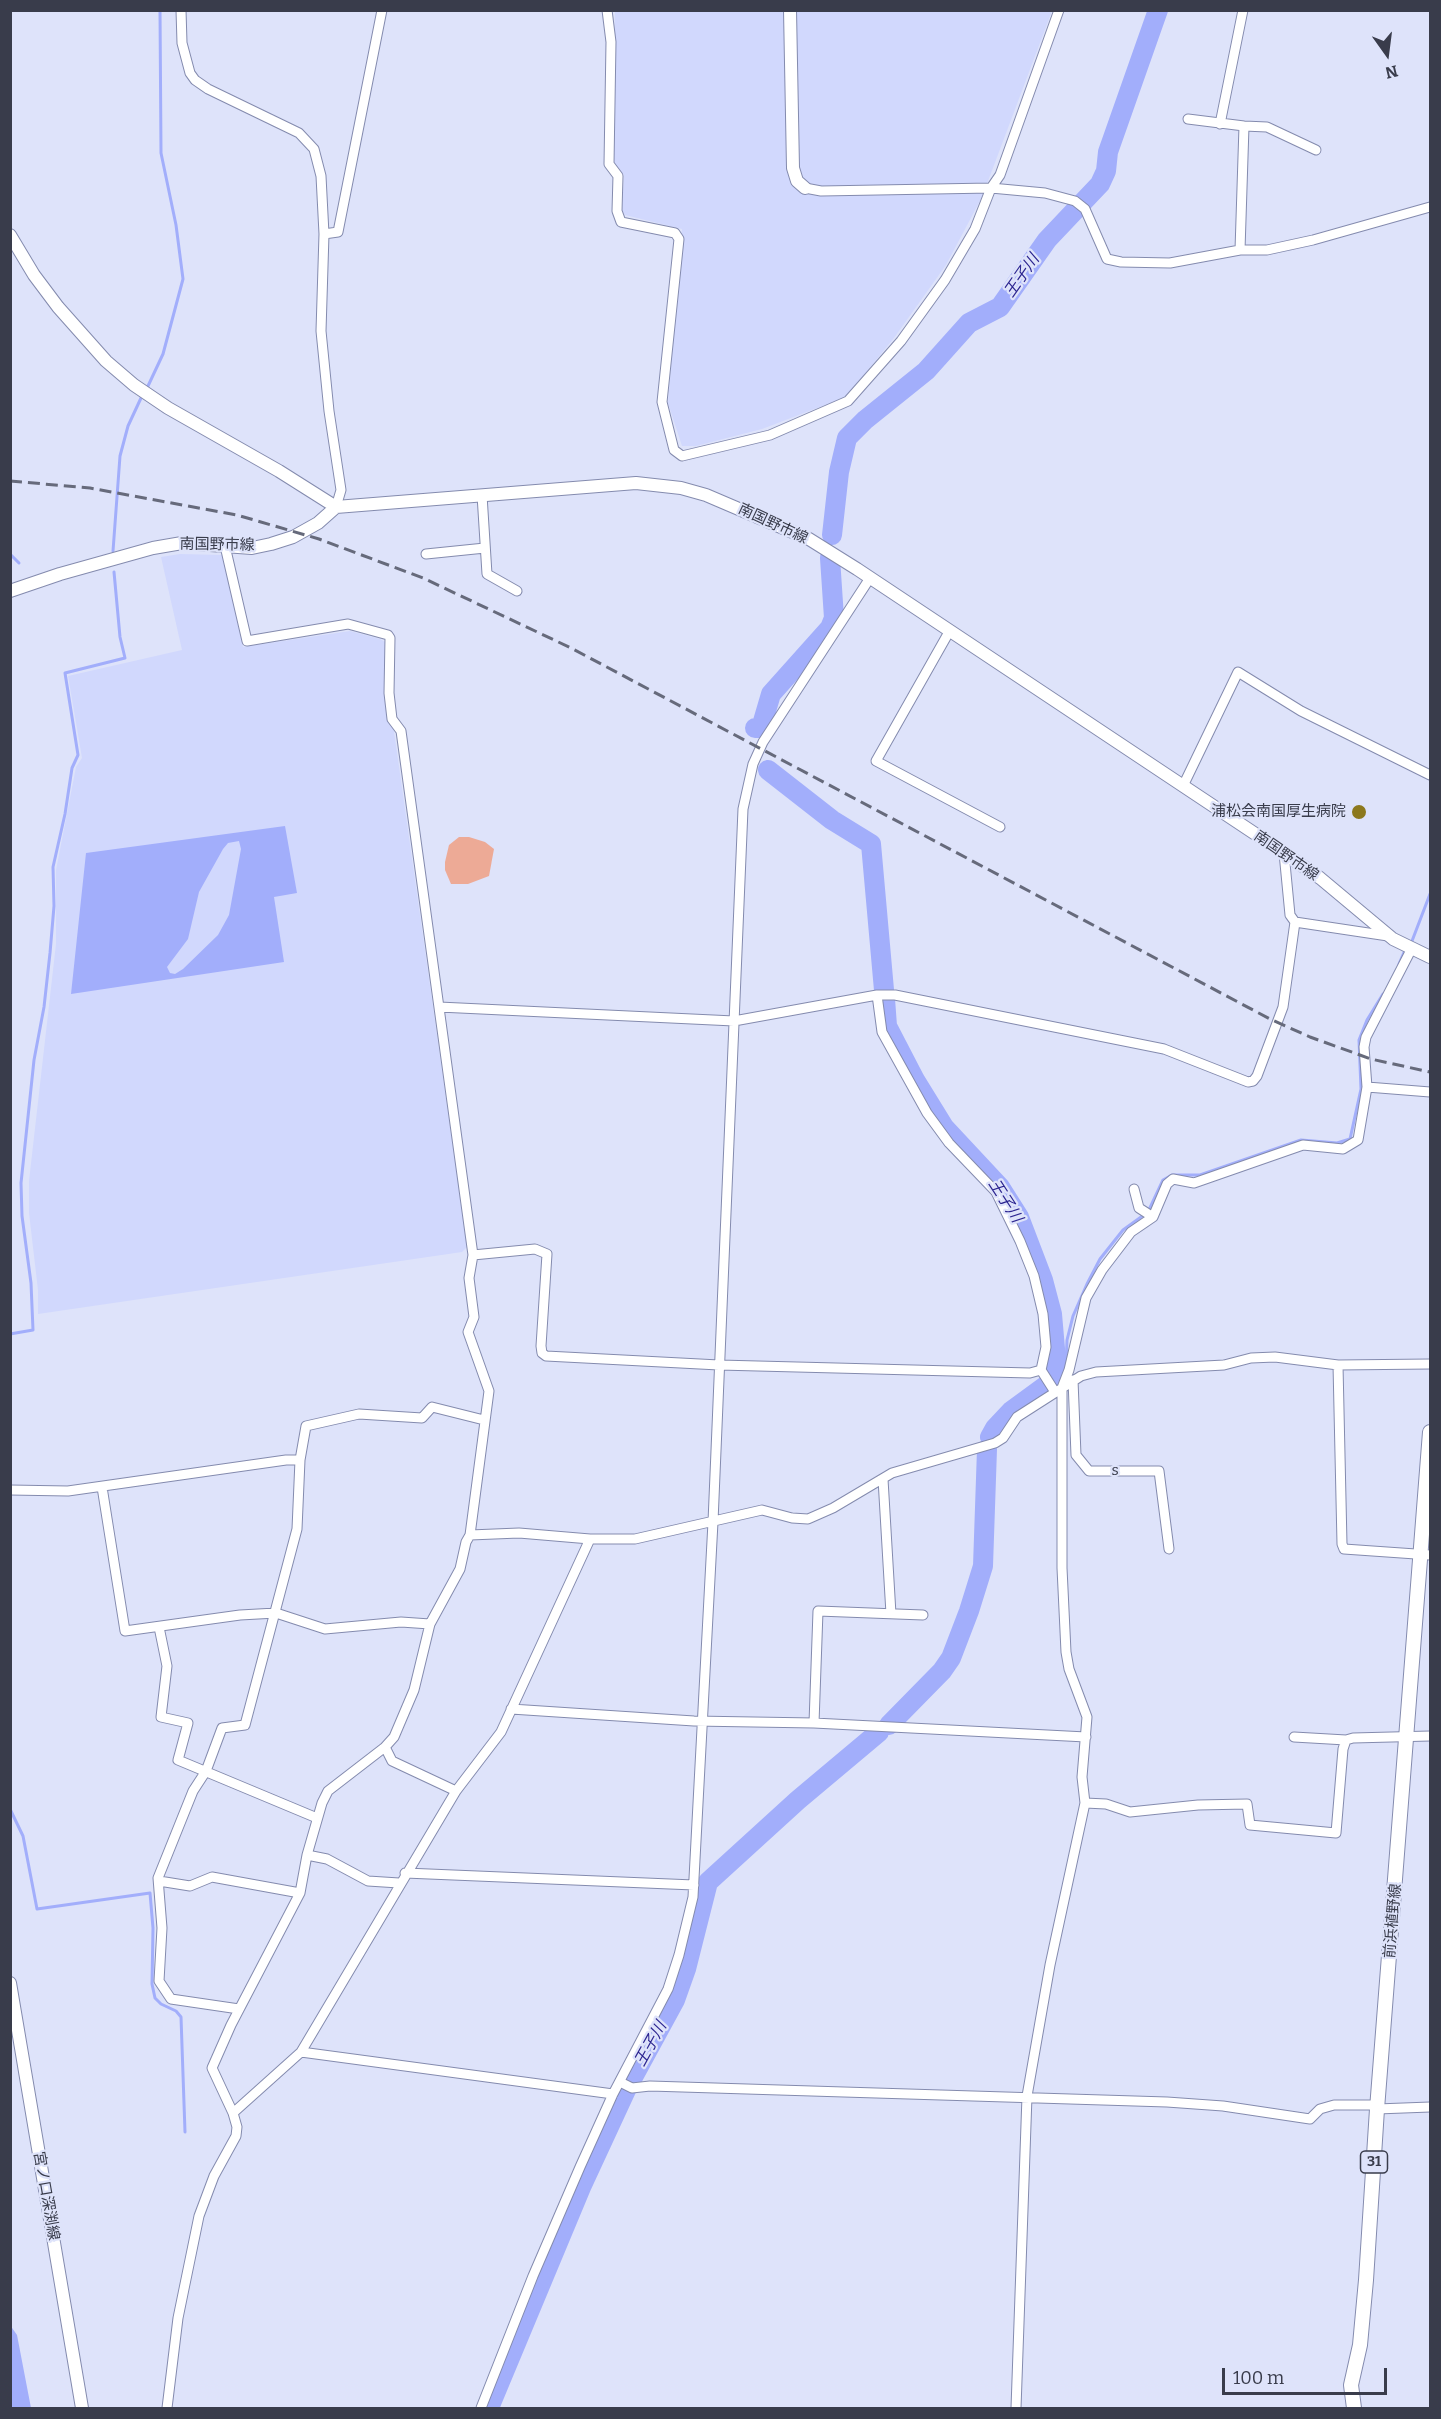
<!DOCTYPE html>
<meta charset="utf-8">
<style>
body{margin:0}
#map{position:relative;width:1441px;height:2419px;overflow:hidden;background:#dee3fa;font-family:Bitter,serif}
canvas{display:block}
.frame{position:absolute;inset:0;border:12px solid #393c4b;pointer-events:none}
.north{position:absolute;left:1357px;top:24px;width:60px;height:60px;-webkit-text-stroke:4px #dee3fa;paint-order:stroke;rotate:166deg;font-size:16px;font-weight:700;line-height:24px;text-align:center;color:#393c4b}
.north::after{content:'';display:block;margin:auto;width:21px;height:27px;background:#393c4b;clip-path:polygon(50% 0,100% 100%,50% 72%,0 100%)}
.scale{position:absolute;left:1222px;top:2368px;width:165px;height:27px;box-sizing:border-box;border:3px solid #393c4b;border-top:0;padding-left:8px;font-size:18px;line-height:21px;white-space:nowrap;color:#393c4b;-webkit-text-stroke:4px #dee3fa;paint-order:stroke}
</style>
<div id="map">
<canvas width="1441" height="2419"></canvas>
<div class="frame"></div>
<div class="north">N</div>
<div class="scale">100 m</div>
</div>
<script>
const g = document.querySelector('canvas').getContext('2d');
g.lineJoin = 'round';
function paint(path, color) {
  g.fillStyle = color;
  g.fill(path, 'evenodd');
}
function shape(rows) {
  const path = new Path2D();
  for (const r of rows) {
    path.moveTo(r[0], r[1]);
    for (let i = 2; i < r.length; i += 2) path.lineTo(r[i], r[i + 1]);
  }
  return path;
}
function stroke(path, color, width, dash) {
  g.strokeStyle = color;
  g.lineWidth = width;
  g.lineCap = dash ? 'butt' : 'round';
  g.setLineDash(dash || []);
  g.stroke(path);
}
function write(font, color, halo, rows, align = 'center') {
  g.font = font + ' Bitter,"Noto Sans JP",serif';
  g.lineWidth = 4.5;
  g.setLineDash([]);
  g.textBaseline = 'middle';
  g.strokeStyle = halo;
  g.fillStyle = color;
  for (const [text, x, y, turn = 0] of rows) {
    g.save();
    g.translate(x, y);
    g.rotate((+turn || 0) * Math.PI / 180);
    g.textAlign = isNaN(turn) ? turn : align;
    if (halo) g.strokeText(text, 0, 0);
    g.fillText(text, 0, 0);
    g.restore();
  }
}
const built = shape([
 [615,11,1052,11,982,197,946,265,894,338,846,397,762,429,696,446,682,446,668,403,682,229,625,215,622,210,624,175,612,163],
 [180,554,222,555,243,647,350,631,380,639,385,642,384,693,387,718,394,731,467,1247,462,1252,38,1314,38,1290,29,1213,29,1181,56,944,56,870,76,767,82,758,68,676,182,650,161,557]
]);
const green = shape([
 [459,837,469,837,485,842,494,849,489,876,468,884,451,884,445,870,445,862,449,845]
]);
const water = shape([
 [285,826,297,893,274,897,284,962,71,994,86,853],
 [239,841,241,849,229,915,218,935,183,969,175,974,170,973,167,967,188,939,199,892,223,849,228,843],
 [10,2325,17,2335,31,2408,11,2408]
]);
const stream = shape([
 [148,386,163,354,183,279,176,225,161,153,160,10],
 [113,551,120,456,128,426,141,398],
 [10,554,19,563],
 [1412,941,1430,894],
 [1399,964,1405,950],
 [10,1334,33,1330,31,1283,22,1216,21,1183,34,1060,44,1007,50,953,54,906,53,867,65,814,72,768,78,755,65,673,125,658,120,637,114,572],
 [1052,1381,1063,1372,1066,1365,1067,1340,1073,1316,1087,1284,1100,1259,1123,1230,1148,1212,1163,1180,1172,1175,1200,1175,1301,1140,1337,1143,1350,1139,1361,1089,1359,1040,1367,1020,1383,994],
 [10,1809,23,1836,37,1909,150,1893,153,1928,152,1984,155,1998,161,2004,176,2011,181,2017,185,2132]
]);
const river = shape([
 [832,535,839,472,847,438,865,420,926,371,969,323,1000,307,1047,240,1100,184,1106,171,1108,152,1158,10],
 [755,728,761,728,771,694,830,628,834,618,830,558],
 [768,770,832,820,871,844,884,990],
 [885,999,887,1026,915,1080,944,1127,1000,1187,1019,1217,1043,1280,1052,1314,1056,1360,1052,1381,1011,1411,995,1428,990,1437],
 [889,1725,942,1671,951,1658,969,1611,983,1566,987,1449],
 [489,2408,582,2185,626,2090,675,2000,686,1969,708,1882,798,1800,879,1732]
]);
const street = shape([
 [181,10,182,43,190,73,195,80,208,89,299,133,314,149,321,176,324,234,321,331,329,411,341,490,336,507],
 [607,10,611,42,609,164,618,176,617,211,621,222,675,233,679,239,662,402,674,450,682,456,770,435,848,401,901,341,945,280,975,229,991,188,1000,175,1059,10],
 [1188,119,1244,126,1267,127,1316,150],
 [1220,124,1243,10],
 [805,188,821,191,991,188,1045,193,1075,201,1085,209,1107,259,1121,262,1170,263,1240,250,1267,250,1313,240,1430,207],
 [324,234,338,232,382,10],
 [1240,250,1244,126],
 [482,495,487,574,517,591],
 [426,554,485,548],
 [949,632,876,761,1000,827],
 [1183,786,1238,672,1301,711,1430,775],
 [1284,853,1290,915,1295,922,1388,936],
 [439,1007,734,1021,877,995,895,995,1164,1049,1248,1082,1253,1081,1257,1076,1283,1007,1295,922],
 [1367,1087,1364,1047,1366,1037,1412,948],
 [1134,1189,1139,1208,1153,1217],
 [473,1255,535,1249,547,1254,541,1346,542,1353,546,1356,719,1365,1030,1373,1041,1370,1046,1347,1043,1314,1034,1276,1020,1241,996,1192,949,1143,927,1113,882,1032,877,995],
 [1338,1365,1342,1544,1344,1549,1430,1555],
 [1041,1370,1055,1392],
 [1073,1380,1076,1455,1089,1471,1159,1471,1169,1549],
 [883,1479,891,1614],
 [102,1487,125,1631,240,1615,276,1613,325,1629,401,1622,430,1624],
 [10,1490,68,1491,286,1460,300,1460],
 [470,1535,519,1533,590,1539,635,1539,762,1510,792,1518,808,1519,833,1508,892,1473,995,1443,1003,1438,1017,1417,1081,1376,1096,1372,1224,1365,1251,1358,1275,1357,1338,1365,1430,1364],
 [159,1627,167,1666,161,1717,188,1723,178,1760,317,1818],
 [511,1709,694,1721,814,1723,1086,1737],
 [814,1723,818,1611,923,1615],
 [1294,1737,1346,1740],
 [385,1747,392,1761,456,1791],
 [1085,1803,1106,1804,1130,1812,1198,1805,1247,1804,1250,1825,1336,1833,1343,1749,1346,1740,1353,1738,1430,1736],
 [307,1855,327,1859,368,1881,399,1883],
 [405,1873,694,1885],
 [159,1881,190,1886,212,1877,300,1893],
 [239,2009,171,1999,159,1981,162,1928,158,1878,193,1791,206,1771,222,1728,245,1725,297,1529,300,1460,306,1426,359,1414,422,1418,432,1407,484,1420],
 [301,2052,613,2094],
 [620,2082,632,2088,650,2086,1167,2102,1223,2106,1310,2119,1320,2109,1334,2105,1371,2105,1377,2109,1430,2107],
 [233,2113,301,2052,456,1791,501,1732,590,1539],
 [167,2408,178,2318,199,2216,214,2176,236,2136,237,2127,233,2113,212,2068,231,2025,300,1893,307,1855,322,1803,328,1791,385,1747,394,1737,414,1690,430,1624,460,1569,466,1542,470,1535,489,1391,468,1332,474,1317,469,1278,473,1255,401,731,392,719,389,693,390,638,388,635,348,624,247,641,225,546],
 [481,2408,533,2276,580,2167,613,2094,668,1989,679,1955,693,1897,713,1522,743,809,753,764,763,742,870,578],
 [1016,2408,1027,2096,1050,1965,1085,1803,1082,1777,1087,1717,1069,1669,1066,1652,1062,1568,1062,1388,1069,1370,1086,1298,1102,1270,1131,1232,1153,1217,1167,1184,1173,1179,1194,1183,1303,1145,1343,1149,1358,1140,1367,1087,1430,1092]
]);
const secondary = shape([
 [790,10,793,168,797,181,805,188],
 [10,235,34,275,58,307,106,361,134,385,168,408,279,471,336,507],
 [10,591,60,574,153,548,182,543,252,548,271,544,293,537,318,523,336,507,636,483,681,488,706,495,809,539,857,569,1284,853,1320,878,1393,939,1430,957],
 [10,1983,82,2408]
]);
const primary = shape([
 [1354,2408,1351,2385,1360,2345,1366,2280,1377,2109,1430,1432]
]);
const rail = shape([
 [10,481,90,488,237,515,319,539,423,578,571,648,1270,1019,1310,1037,1371,1059,1430,1072]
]);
const markers = [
 [1359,812,8,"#8c781d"]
];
const shields = [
 [1374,2162,27]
];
const shieldNames = [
 ["31",1374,2162]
];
const streetNames = [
 ["南国野市線",773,524,25],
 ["南国野市線",217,545,1],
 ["南国野市線",1286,856,35],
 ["s",1115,1471],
 ["前浜植野線",1393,1921,-85],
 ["宮ノ口深渕線",46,2196,80]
];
const poiNames = [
 ["浦松会南国厚生病院",1346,812]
];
const waterNames = [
 ["王子川",1022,276,-55],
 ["王子川",1005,1201,57],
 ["王子川",651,2044,-61]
];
paint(built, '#d1d8fd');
paint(green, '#edaa96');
paint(water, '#a2aefb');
stroke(stream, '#a2aefb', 3);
stroke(river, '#a2aefb', 20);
stroke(street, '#848bae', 11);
stroke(secondary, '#848bae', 14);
stroke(primary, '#848bae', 16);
stroke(street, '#fff', 9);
stroke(secondary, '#fff', 12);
stroke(primary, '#fff', 14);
stroke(rail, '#666a7b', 3, [12, 6]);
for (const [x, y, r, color] of markers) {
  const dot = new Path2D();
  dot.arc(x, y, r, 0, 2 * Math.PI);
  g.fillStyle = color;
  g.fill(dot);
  stroke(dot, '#dee3fa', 2);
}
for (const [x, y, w] of shields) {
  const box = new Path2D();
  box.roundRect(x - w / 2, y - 11, w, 22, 4.5);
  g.fillStyle = '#dee3fa';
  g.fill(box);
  stroke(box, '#393c4b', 1.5);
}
write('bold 14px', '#393c4b', null, shieldNames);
write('15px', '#393c4b', '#dee3fa', streetNames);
write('15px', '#393c4b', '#dee3fa', poiNames, 'right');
write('italic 16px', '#2c2590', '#dee3fa', waterNames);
</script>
